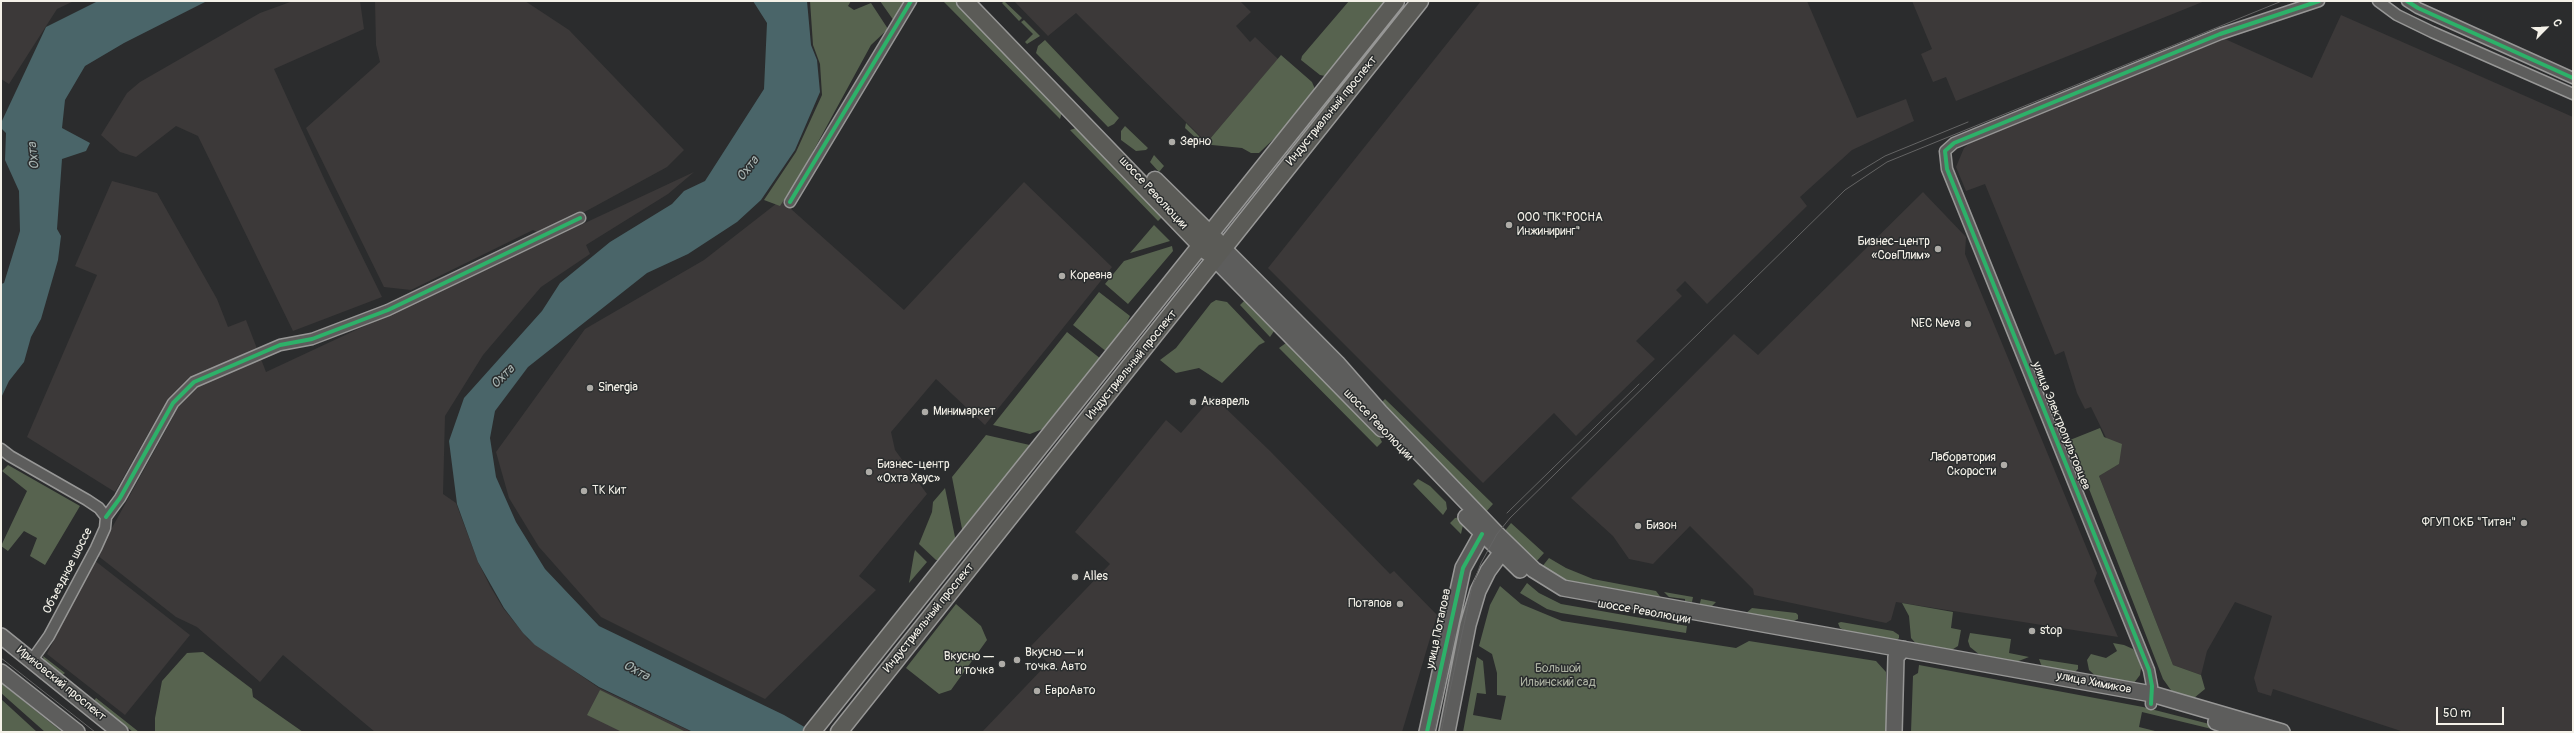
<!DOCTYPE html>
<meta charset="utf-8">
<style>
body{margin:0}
#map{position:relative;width:2574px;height:733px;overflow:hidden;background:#2b2c2d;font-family:Pangolin,sans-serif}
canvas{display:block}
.frame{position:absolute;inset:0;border:2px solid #f4f1e8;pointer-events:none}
.north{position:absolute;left:2526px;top:8px;width:40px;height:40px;-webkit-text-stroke:3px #2a2d2e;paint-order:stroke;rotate:66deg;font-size:11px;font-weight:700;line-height:16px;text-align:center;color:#f4f1e8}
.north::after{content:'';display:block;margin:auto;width:14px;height:18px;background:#f4f1e8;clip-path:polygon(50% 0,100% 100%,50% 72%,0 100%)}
.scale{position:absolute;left:2436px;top:707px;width:68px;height:18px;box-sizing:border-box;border:2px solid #f4f1e8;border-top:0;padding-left:5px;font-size:12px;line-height:14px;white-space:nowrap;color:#f4f1e8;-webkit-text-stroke:3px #2a2d2e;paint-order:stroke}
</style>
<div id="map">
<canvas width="2574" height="733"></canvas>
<div class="frame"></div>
<div class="north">С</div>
<div class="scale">50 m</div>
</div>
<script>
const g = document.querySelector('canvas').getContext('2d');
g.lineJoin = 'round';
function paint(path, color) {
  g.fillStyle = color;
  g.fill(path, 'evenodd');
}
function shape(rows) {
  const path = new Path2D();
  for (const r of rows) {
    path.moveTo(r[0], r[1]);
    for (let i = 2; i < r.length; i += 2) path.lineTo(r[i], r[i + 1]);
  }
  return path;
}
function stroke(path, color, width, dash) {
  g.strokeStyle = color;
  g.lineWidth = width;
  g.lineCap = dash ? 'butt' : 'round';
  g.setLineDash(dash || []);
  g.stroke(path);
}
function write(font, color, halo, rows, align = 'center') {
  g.font = font + ' Pangolin,sans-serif';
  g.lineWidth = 3;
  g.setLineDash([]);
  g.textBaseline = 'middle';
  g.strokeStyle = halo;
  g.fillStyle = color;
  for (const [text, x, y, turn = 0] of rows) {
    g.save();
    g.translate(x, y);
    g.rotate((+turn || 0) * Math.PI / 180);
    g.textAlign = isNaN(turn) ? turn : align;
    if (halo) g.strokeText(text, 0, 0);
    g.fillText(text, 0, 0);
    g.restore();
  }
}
const built = shape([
 [1,1,74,1,57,9,9,84,1,79],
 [293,1,360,1,364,29,274,69,326,183,382,297,293,331,198,136,176,126,136,157,120,152,101,135,127,93,140,82,260,13],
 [375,1,525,1,569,30,684,150,667,167,579,215,539,233,533,230,411,290,384,287,306,128,380,62,376,45],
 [1014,1,1240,1,1251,12,1236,26,1250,42,1255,37,1278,59,1209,140,1204,140,1076,13,1048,36],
 [1481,1,1807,1,1857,118,1906,99,1914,121,1852,150,1800,197,1807,206,1707,304,1685,281,1676,290,1682,296,1636,341,1655,359,1576,436,1554,413,1483,483,1268,268],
 [1912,1,2205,1,1956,101,1946,77,1933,82,1921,54,1932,49],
 [2341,15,2573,117,2573,732,2404,732,2273,689,2271,696,2258,692,2254,678,2272,616,2235,602,2207,651,2201,675,2173,665,2099,476,2119,464,2091,407,2085,409,2077,393,2064,351,2055,355,1985,184,1966,191,1956,167,1964,148,1980,133,2225,39,2312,78],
 [694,172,668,194,586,245,590,254,541,287,483,355,445,416,443,494,456,503,478,562,490,586,503,608,528,639,599,688,692,732,375,732,283,655,260,682,197,627,176,617,97,555,173,417,161,411,115,492,27,437,97,275,75,266,112,181,157,193,217,299,228,327,246,320,266,372],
 [1024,182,1112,267,985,425,936,379,891,432,895,450,927,494,859,576,876,590,765,699,601,617,539,547,509,498,496,452,585,329,704,260,781,200,904,310],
 [1923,192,1966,237,1965,254,2097,573,2094,581,2118,637,1896,602,1891,620,1886,623,1754,595,1753,589,1690,526,1653,564,1629,559,1613,536,1571,498,1734,334,1758,355],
 [1213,396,1270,451,1390,574,1394,571,1437,615,1402,732,982,732,1048,663,1031,646,1110,564,1075,532,1166,420,1181,433],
 [94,560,190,635,125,715,47,654]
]);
const green = shape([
 [810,1,851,1,848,6,854,10,871,3,888,29,871,45,799,177,780,206,764,200,796,152,822,95,820,64,813,45],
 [880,1,905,1,894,21],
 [943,1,959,1,1062,112,1060,119],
 [1004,1,1022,18,1019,21,1002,3],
 [1349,1,1385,1,1325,76,1320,75,1301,60,1302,56],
 [1024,20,1040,36,1027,44,1025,42,1033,34,1021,22],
 [1045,40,1119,118,1114,124,1108,127,1036,53,1038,46],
 [1281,55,1312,82,1315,89,1283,130,1259,153,1251,153,1242,148,1202,144,1185,128,1186,123,1201,138,1209,140],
 [1125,126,1148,148,1146,150,1136,151,1121,140,1121,131],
 [1079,127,1164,215,1158,221,1070,130],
 [1154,155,1164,166,1159,172,1150,162],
 [1154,225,1170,241,1130,253],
 [1172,246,1173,251,1128,304,1105,284,1124,261],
 [1099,292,1130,316,1117,342,1107,352,1073,325],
 [1216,300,1227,302,1265,342,1259,345,1222,383,1199,368,1176,373,1160,360,1176,348,1211,303],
 [1245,300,1274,331,1270,337,1240,305],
 [1067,332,1101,359,1048,427,1030,434,993,425],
 [1286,343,1322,374,1377,432,1382,442,1377,447,1279,348],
 [1385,399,1493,504,1485,513,1381,403],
 [2100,428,2104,437,2122,444,2119,464,2099,476,2173,665,2201,675,2205,689,2194,698,2173,693,2163,679,2070,440],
 [986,435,1034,446,963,534,952,477],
 [8,465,80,506,45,565,30,556,37,538,24,531,8,551,1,546,27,491,2,471],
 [1418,479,1430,486,1446,502,1447,509,1443,515,1413,484],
 [945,488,956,542,941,560,936,560,919,544,932,512,933,502],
 [1460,517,1463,525,1461,534,1450,523,1455,518],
 [1511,523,1544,553,1535,563,1504,532],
 [915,550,927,562,909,583,914,554],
 [1549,558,1566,568,1593,579,1656,591,1662,599,1565,582,1541,568],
 [1527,583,1539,593,1561,604,1687,626,1686,633,1561,613,1547,609,1520,593],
 [1500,586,1521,604,1562,621,1736,648,1749,641,1876,661,1886,672,1886,732,1463,732,1477,657,1483,661,1486,694,1477,693,1473,715,1501,720,1506,696,1497,695,1497,673,1492,654,1479,646,1490,605],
 [1664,592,1693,597,1692,602,1685,601,1685,599,1669,597],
 [1701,599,1716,602,1710,608,1699,607],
 [1902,603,1953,612,1951,628,1961,630,1958,646,1950,651,1919,647,1911,638,1909,616],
 [956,604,981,626,987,640,951,690,939,694,906,668],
 [1752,608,1796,613,1798,615,1798,619,1789,623,1744,615],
 [1841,622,1893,631,1899,635,1899,638,1896,641,1848,632,1840,628,1838,623],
 [1970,633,2011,639,2009,653,2029,657,2016,662,1980,655,1970,647,1968,641],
 [2113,643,2124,645,2133,649,2137,655,2141,668,2140,675,2134,683,2129,684,2099,679,2089,670,2087,660,2091,654,2106,658,2117,651],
 [203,652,252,689,253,697,303,732,155,732,155,718,162,681,187,653],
 [43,656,65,673,62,675,44,661],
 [2039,659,2078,665,2078,669,2074,673,2042,667],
 [1919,665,2143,707,2221,727,2216,730,2142,712,2139,727,2159,732,1911,732,1913,676,1918,673],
 [1,683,62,732,45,732,1,693],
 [600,690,686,732,622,732,587,715],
 [96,698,139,732,133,732,94,701],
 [1,699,37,732,1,732]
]);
const water = shape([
 [98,1,207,1,124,43,85,66,65,100,62,128,90,143,86,151,62,159,57,229,61,236,58,260,41,319,31,337,24,362,9,381,1,398,1,284,4,283,20,231,19,191,5,160,6,133,1,128,1,123,46,27],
 [753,1,807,1,811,45,817,60,820,92,795,150,761,200,737,222,688,254,647,273,528,367,495,411,490,438,496,477,516,522,545,569,599,626,784,715,813,732,693,732,599,687,535,645,523,633,504,608,478,562,457,504,449,441,464,398,542,311,560,283,610,242,672,204,684,191,705,181,764,89,767,23]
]);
const street = shape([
 [2378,1,2397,15,2432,32,2573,94],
 [2407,1,2418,8,2573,78],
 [790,202,911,1],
 [1,449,10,456,87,500,99,508,106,517,105,528,96,548,49,636,32,660],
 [106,517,120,498,173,403,194,382,280,345,312,339,388,310,580,218],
 [2151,704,2152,686,2149,670,1947,169,1945,151,1954,143,2220,34,2319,1]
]);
const secondary = shape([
 [1224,249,1337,363,1380,412,1498,535,1534,570,1563,588,2152,694,2282,732],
 [1216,260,1382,429],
 [1466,517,1520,570],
 [1,636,120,732],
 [1,672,77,732],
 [2216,722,2246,732],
 [1427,732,1463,568,1482,534],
 [1447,732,1468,625,1478,591,1488,571,1501,553,1500,544],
 [1894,732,1896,657,1903,649]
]);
const primary = shape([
 [965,1,1207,252],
 [1155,180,1217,241],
 [812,732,1396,1],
 [839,732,1420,1]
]);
const tram = shape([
 [1852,176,1885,156,1968,122],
 [1507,513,1639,384],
 [1,658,95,732],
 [1434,732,1455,634],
 [1441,732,1472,587,1481,563,1497,534,1510,518,1845,190,1887,162,2282,1]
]);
const cycleway = shape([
 [2407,1,2418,8,2573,78],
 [790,202,911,1],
 [106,517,120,498,173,403,194,382,280,345,312,339,388,310,580,218],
 [2151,704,2152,686,2149,670,1947,169,1945,151,1954,143,2220,34,2319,1],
 [1427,732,1463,568,1482,534]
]);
const markers = [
 [1172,142,4,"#aeaca7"],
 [1509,225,4,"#aeaca7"],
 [1938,249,4,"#aeaca7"],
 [1062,276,4,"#aeaca7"],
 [1968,324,4,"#aeaca7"],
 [590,388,4,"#aeaca7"],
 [1193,402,4,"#aeaca7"],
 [925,412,4,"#aeaca7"],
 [2004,465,4,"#aeaca7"],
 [869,472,4,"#aeaca7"],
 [584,491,4,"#aeaca7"],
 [2524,523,4,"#aeaca7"],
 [1638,526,4,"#aeaca7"],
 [1075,577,4,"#aeaca7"],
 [1400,604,4,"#aeaca7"],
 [2032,631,4,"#aeaca7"],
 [1017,660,4,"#aeaca7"],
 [1002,664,4,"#aeaca7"],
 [1037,691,4,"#aeaca7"]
];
const streetNames = [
 ["Индустриальный проспект",1332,111,-51],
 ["шоссе Революции",1153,193,47],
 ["Индустриальный проспект",1132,365,-51],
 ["шоссе Революции",1378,425,46],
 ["улица Электропультовцев",2061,426,68],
 ["Объездное шоссе",68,571,-63],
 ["шоссе Революции",1644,612,10],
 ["Индустриальный проспект",929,618,-51],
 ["улица Потапова",1439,629,-78],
 ["улица Химиков",2094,683,11],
 ["Ириновский проспект",61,684,39]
];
const poiNames = [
 ["Зерно",1180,142],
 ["ООО \"ПК\"РОСНА",1517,218],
 ["Инжиниринг\"",1517,232],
 ["Бизнес-центр",1930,242,"right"],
 ["«СовПлим»",1930,256,"right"],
 ["Кореана",1070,276],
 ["NEC Neva",1960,324,"right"],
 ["Sinergia",598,388],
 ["Акварель",1201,402],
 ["Минимаркет",933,412],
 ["Лаборатория",1996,458,"right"],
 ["Скорости",1996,472,"right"],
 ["Бизнес-центр",877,465],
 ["«Охта Хаус»",877,479],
 ["ТК Кит",592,491],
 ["ФГУП СКБ \"Титан\"",2516,523,"right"],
 ["Бизон",1646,526],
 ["Alles",1083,577],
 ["Потапов",1392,604,"right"],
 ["stop",2040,631],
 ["Вкусно — и",1025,653],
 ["точка. Авто",1025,667],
 ["Вкусно —",994,657,"right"],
 ["и точка",994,671,"right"],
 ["ЕвроАвто",1045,691]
];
const parkNames = [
 ["Большой",1558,669],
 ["Ильинский сад",1558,683]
];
const waterNames = [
 ["Охта",34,156,-96],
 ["Охта",748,169,-52],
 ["Охта",503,377,-45],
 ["Охта",636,671,28]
];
paint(built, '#3c3939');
paint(green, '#57634f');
paint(water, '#4a6569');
stroke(street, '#979796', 13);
stroke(secondary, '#979796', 18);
stroke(primary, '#979796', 19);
stroke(street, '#5d5d5c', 10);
stroke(secondary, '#5d5d5c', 15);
stroke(primary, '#5b5b57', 16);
stroke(tram, '#646464', 1);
stroke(cycleway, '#2db169', 4);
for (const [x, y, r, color] of markers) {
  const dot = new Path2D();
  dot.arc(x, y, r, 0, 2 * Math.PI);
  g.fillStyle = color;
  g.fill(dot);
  stroke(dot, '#2a2d2e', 1.5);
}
write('12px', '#f4f1e8', '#2a2d2e', streetNames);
write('12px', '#f4f1e8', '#2a2d2e', poiNames, 'left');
write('12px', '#b0b5a5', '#2a2d2e', parkNames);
write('italic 13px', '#a9b5b2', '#2a2d2e', waterNames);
</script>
